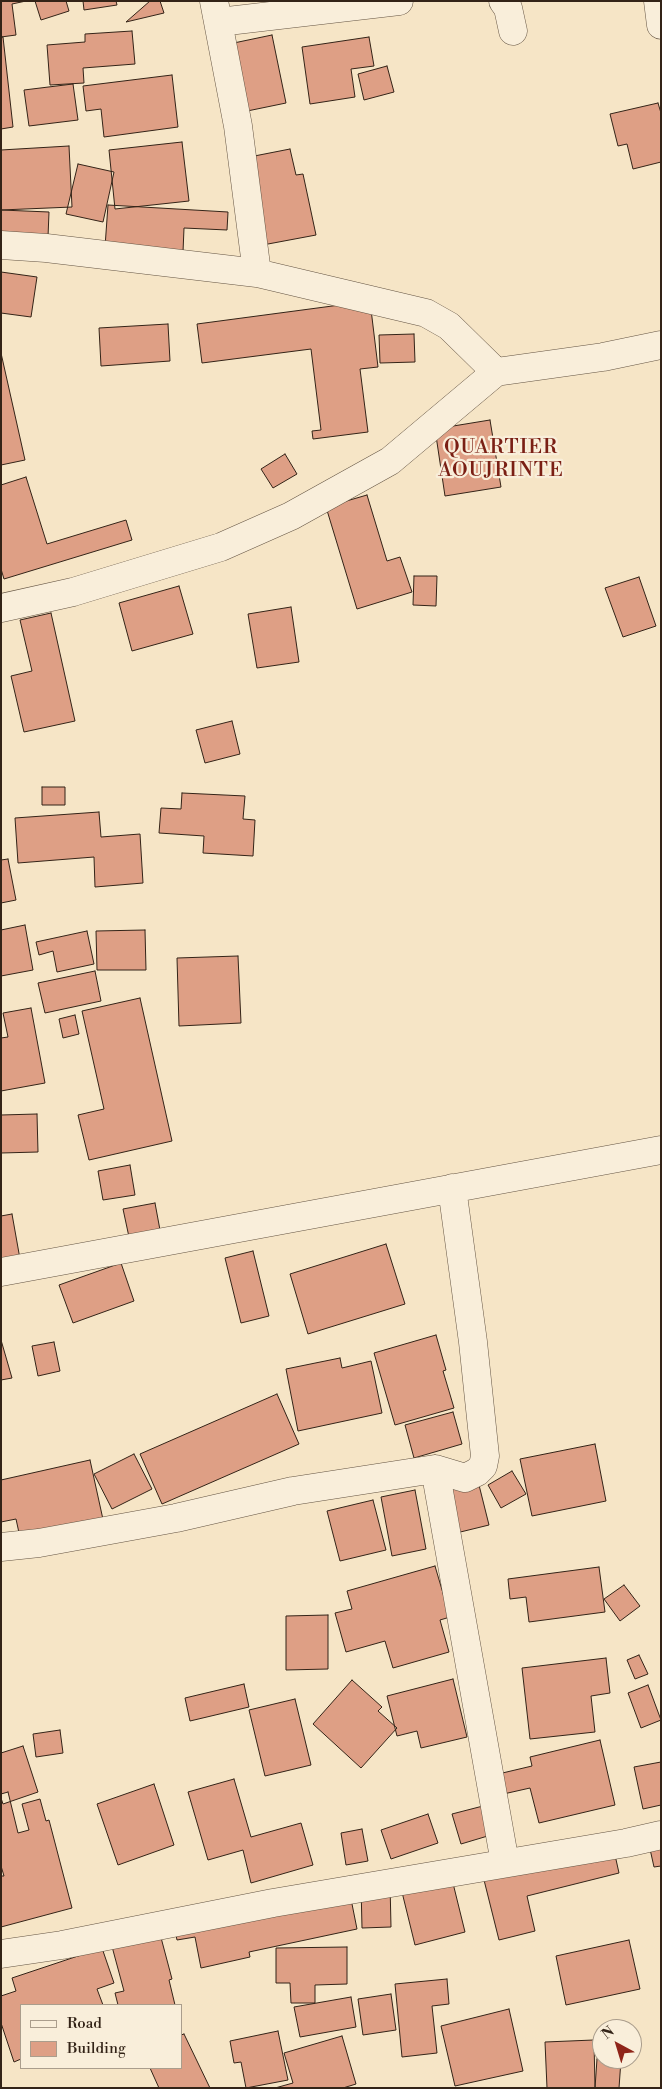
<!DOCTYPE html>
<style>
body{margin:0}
#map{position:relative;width:662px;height:2089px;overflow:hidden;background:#f6e5c6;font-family:"Libre Bodoni",serif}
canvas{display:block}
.frame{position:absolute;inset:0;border:2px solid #332317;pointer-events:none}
.legend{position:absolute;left:20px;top:2004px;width:162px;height:65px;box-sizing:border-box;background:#f9eeda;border:1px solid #aa9d8c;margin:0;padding:6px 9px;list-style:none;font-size:15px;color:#332317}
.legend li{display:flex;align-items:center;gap:10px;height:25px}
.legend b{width:25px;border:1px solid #aa9d8c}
.north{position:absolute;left:592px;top:2019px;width:50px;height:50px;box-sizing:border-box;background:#f9eeda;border:1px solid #aa9d8c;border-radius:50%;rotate:321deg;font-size:14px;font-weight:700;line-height:20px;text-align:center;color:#332317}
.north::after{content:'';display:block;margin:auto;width:18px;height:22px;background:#8f2418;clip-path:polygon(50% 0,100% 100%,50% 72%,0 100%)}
</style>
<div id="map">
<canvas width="662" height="2089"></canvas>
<div class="frame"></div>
<ul class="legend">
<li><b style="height:6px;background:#f9eeda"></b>Road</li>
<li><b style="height:14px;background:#de9f85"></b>Building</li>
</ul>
<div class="north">N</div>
</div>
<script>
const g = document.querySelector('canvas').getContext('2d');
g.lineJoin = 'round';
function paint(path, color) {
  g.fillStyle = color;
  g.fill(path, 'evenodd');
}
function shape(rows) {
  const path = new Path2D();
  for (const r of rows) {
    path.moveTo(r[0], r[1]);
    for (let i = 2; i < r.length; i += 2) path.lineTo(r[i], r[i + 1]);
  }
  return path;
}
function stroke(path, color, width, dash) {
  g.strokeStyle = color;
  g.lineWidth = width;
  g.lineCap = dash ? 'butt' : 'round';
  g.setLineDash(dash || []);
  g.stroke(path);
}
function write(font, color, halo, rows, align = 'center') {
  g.font = font + ' "Libre Bodoni",serif';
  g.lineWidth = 4.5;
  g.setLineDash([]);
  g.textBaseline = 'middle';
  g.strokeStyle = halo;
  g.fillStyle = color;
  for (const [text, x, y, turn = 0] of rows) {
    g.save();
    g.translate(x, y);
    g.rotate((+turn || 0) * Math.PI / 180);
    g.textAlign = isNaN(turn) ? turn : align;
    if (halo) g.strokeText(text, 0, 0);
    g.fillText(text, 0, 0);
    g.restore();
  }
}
const building = shape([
 [1,1,26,1,12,4,16,35,1,37,1,1],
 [35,1,66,1,69,11,41,20,35,1],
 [83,1,116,1,117,5,84,10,83,1],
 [150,1,160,1,164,13,126,22,150,1],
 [132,31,135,64,83,68,84,83,50,85,47,45,85,42,85,34,132,31],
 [272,35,286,103,223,116,229,44,272,35],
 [1,37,3,37,13,127,1,129,1,37],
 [369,37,374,66,351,69,355,97,310,104,302,47,369,37],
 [387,66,394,92,364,100,358,74,387,66],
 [172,75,178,127,104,137,101,109,86,111,83,86,172,75],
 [73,84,78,120,29,126,24,90,73,84],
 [658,103,661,113,661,162,633,169,627,144,618,146,610,114,658,103],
 [182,142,189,201,115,209,109,150,182,142],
 [69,146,72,207,1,210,1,150,69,146],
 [290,149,296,175,303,174,316,235,252,247,234,160,290,149],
 [78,164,114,172,103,222,66,214,78,164],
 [108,205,228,212,227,230,184,228,183,252,105,247,108,205],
 [1,210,49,212,48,237,1,235,1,210],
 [1,272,37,277,31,317,1,313,1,272],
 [370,301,378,367,360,369,368,432,313,439,312,431,321,430,311,349,202,363,197,324,370,301],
 [168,324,170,361,101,366,99,328,168,324],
 [414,334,415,362,380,363,379,335,414,334],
 [1,353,25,460,1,465,1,353],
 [490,420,501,487,445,496,435,429,490,420],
 [285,454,297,474,273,488,261,469,285,454],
 [26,477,47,544,126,520,132,540,4,579,1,569,1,485,26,477],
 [367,495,387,561,400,557,412,592,357,609,326,507,367,495],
 [414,576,437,576,436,606,413,605,414,576],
 [639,577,656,626,623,637,605,588,639,577],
 [179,586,193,634,132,651,119,603,179,586],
 [291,607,299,662,257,668,248,614,291,607],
 [51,613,75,721,24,732,11,676,32,671,20,620,51,613],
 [232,721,240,754,205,763,196,730,232,721],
 [42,787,65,787,65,805,42,805,42,787],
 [182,793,245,796,243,819,255,820,253,856,203,853,204,836,159,833,161,808,181,809,182,793],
 [99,812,101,837,140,834,143,883,95,887,94,857,18,863,15,818,99,812],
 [8,859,16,900,1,903,1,860,8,859],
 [25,925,33,970,1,976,1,930,25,925],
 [145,930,146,970,97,970,96,931,145,930],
 [87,931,94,964,57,972,53,951,39,955,36,942,87,931],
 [238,956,241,1023,179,1026,177,958,238,956],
 [95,971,101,1001,45,1013,38,983,95,971],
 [140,998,172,1141,89,1160,78,1115,104,1109,82,1011,140,998],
 [31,1008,45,1083,1,1091,1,1038,8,1037,3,1013,31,1008],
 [75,1015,79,1034,63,1038,59,1019,75,1015],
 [37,1114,38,1152,1,1153,1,1115,37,1114],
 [130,1165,135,1195,103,1200,98,1171,130,1165],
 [155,1203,160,1230,129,1237,123,1209,155,1203],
 [12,1214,20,1259,1,1263,1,1216,12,1214],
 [386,1244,405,1304,308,1334,290,1274,386,1244],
 [253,1251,269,1316,241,1323,225,1258,253,1251],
 [121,1263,134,1301,73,1323,59,1285,121,1263],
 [436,1335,446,1370,443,1371,454,1408,395,1425,374,1353,436,1335],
 [1,1340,12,1378,1,1380,1,1340],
 [54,1342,60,1371,38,1376,32,1346,54,1342],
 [340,1358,342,1368,371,1361,382,1413,298,1431,286,1369,340,1358],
 [277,1394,299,1444,162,1504,140,1454,277,1394],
 [453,1412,462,1444,414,1458,405,1425,453,1412],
 [595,1444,606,1501,532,1516,520,1459,595,1444],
 [134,1454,152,1489,112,1509,94,1474,134,1454],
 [90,1460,104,1524,21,1542,16,1519,1,1522,1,1480,90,1460],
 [475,1469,489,1525,444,1536,430,1480,475,1469],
 [512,1471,526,1494,501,1508,488,1485,512,1471],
 [415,1490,426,1549,392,1556,381,1497,415,1490],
 [373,1500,386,1550,340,1561,327,1511,373,1500],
 [435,1566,450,1617,440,1620,449,1652,393,1668,385,1641,346,1652,335,1613,352,1609,347,1591,435,1566],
 [599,1567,605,1612,529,1622,526,1597,510,1599,508,1579,599,1567],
 [624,1585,640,1606,620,1621,604,1599,624,1585],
 [328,1615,328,1669,286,1670,286,1616,328,1615],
 [639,1655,648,1674,635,1679,627,1660,639,1655],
 [606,1658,610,1693,591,1696,595,1732,530,1739,522,1668,606,1658],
 [453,1679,467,1737,421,1748,417,1731,397,1736,387,1696,453,1679],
 [352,1680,382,1707,378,1711,397,1728,361,1768,313,1724,352,1680],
 [244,1684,249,1707,190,1721,185,1698,244,1684],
 [648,1685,661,1720,641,1728,628,1693,648,1685],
 [295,1699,311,1765,265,1776,249,1710,295,1699],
 [60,1730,63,1753,36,1757,33,1734,60,1730],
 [600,1740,615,1805,539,1823,530,1788,499,1795,494,1775,532,1766,530,1757,600,1740],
 [23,1746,38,1792,3,1804,1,1798,1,1753,23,1746],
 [661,1762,661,1805,643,1809,634,1767,661,1762],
 [234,1779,251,1837,301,1823,313,1865,251,1883,243,1850,208,1860,188,1792,234,1779],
 [154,1784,174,1845,118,1865,97,1804,154,1784],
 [8,1792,18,1833,29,1830,22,1804,40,1799,46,1821,49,1820,72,1908,1,1927,1,1876,4,1876,1,1866,1,1794,8,1792],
 [483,1806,491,1835,461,1844,452,1814,483,1806],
 [428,1814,438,1843,391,1859,381,1830,428,1814],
 [661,1828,661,1866,654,1867,646,1831,661,1828],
 [362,1829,368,1861,346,1865,341,1833,362,1829],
 [611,1837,619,1873,527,1896,535,1931,499,1940,481,1868,611,1837],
 [450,1871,465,1932,415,1945,400,1884,450,1871],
 [390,1883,391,1927,362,1928,361,1885,390,1883],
 [349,1889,357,1929,249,1952,250,1957,201,1968,195,1937,177,1940,173,1921,349,1889],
 [155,1915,172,1979,169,1980,175,2005,118,2005,115,1993,124,1991,107,1928,155,1915],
 [629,1940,640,1989,566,2005,556,1956,629,1940],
 [347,1947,347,1984,315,1985,315,2003,291,2003,290,1983,276,1983,276,1948,347,1947],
 [102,1948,114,1983,97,1989,103,2005,21,2005,21,2059,14,2062,1,2023,1,1996,16,1991,12,1978,102,1948],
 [447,1979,449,2004,432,2006,437,2053,402,2057,395,1984,447,1979],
 [391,1994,396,2030,363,2035,358,1999,391,1994],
 [351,1997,356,2027,300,2037,294,2007,351,1997],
 [509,2009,523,2071,455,2086,441,2026,509,2009],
 [278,2031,288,2080,246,2088,241,2062,234,2063,230,2041,278,2031],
 [184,2034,210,2088,159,2088,150,2068,181,2068,181,2035,184,2034],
 [342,2036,356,2084,343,2088,275,2088,293,2083,284,2053,342,2036],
 [594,2040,595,2088,547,2088,545,2042,594,2040],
 [597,2059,621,2060,619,2088,595,2088,597,2059]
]);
const street = shape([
 [214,1,238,126,257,273],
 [503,1,508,8,513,31],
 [658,1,661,25],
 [219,22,399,1],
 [1,245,46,248,257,273,426,313,449,326,496,372],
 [1,608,73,592,221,547,291,516,390,461,496,372,603,357,661,345],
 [1,1272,661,1150],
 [435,1469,465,1478,477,1472,483,1466,485,1456,473,1342,452,1188],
 [1,1547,39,1543,176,1518,293,1491,435,1469,505,1863],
 [1,1954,62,1945,273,1903,626,1843,661,1835]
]);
const neighbourhoodNames = [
 ["QUARTIER",501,448],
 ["AOUJRINTE",501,471]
];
paint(building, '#de9f85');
stroke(building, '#332317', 1);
stroke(street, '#645443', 29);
stroke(street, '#f9eeda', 28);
g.letterSpacing = '1px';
write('20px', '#7a1f14', '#f9eeda', neighbourhoodNames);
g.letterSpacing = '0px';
</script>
